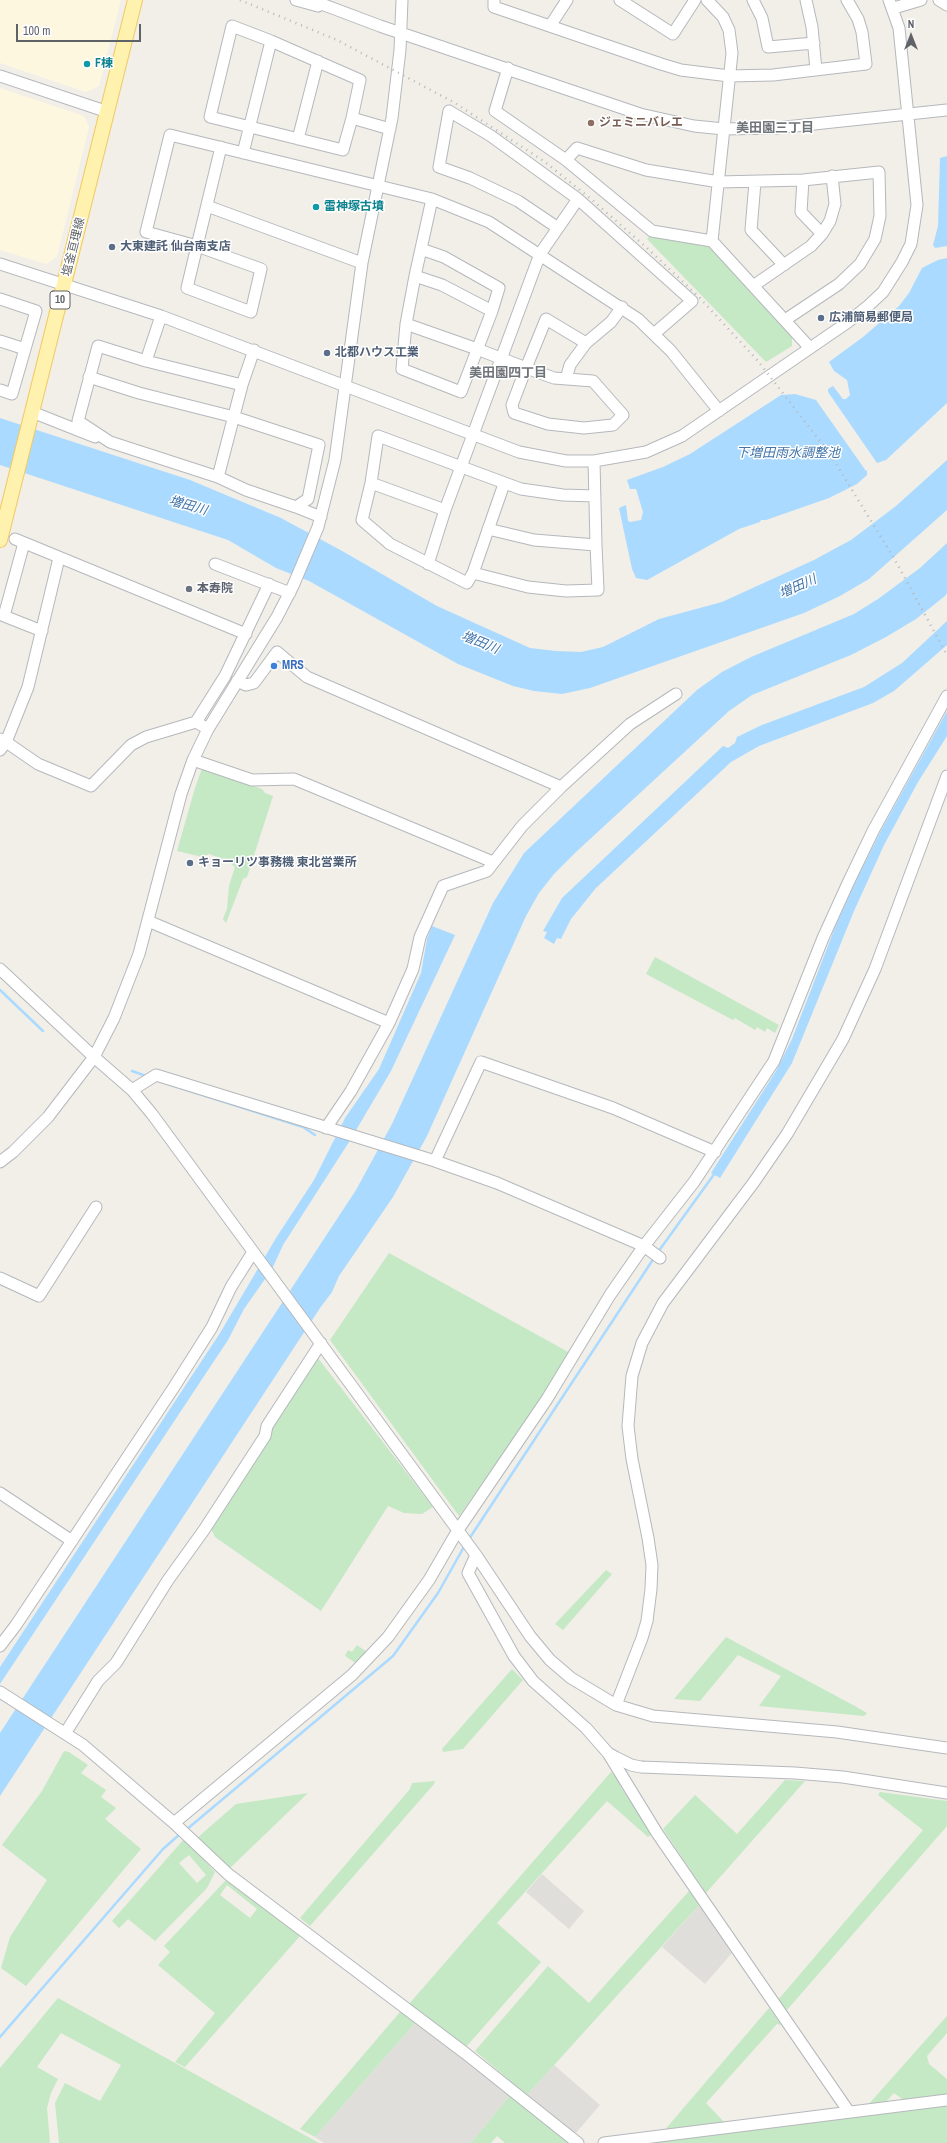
<!DOCTYPE html>
<meta charset="utf-8">
<style>
body{margin:0}
#map{position:relative;width:947px;height:2143px;overflow:hidden;background:#f1efe8;font-family:"Archivo Narrow",sans-serif}
canvas{display:block}
.north{position:absolute;left:891px;top:16px;width:40px;height:40px;-webkit-text-stroke:3px #fff;paint-order:stroke;rotate:0deg;font-size:11px;font-weight:700;line-height:16px;text-align:center;color:#5f6368}
.north::after{content:'';display:block;margin:auto;width:14px;height:18px;background:#5f6368;clip-path:polygon(50% 0,100% 100%,50% 72%,0 100%)}
.scale{position:absolute;left:16px;top:24px;width:125px;height:18px;box-sizing:border-box;border:2px solid #5f6368;border-top:0;padding-left:5px;font-size:12px;line-height:14px;white-space:nowrap;color:#5f6368;-webkit-text-stroke:3px #fff;paint-order:stroke}
</style>
<div id="map">
<canvas width="947" height="2143"></canvas>
<div class="north">N</div>
<div class="scale">100 m</div>
</div>
<script>
const g = document.querySelector('canvas').getContext('2d');
g.lineJoin = 'round';
function paint(path, color) {
  g.fillStyle = color;
  g.fill(path, 'evenodd');
}
function shape(rows) {
  const path = new Path2D();
  for (const r of rows) {
    path.moveTo(r[0], r[1]);
    for (let i = 2; i < r.length; i += 2) path.lineTo(r[i], r[i + 1]);
  }
  return path;
}
function stroke(path, color, width, dash) {
  g.strokeStyle = color;
  g.lineWidth = width;
  g.lineCap = dash ? 'butt' : 'round';
  g.setLineDash(dash || []);
  g.stroke(path);
}
function write(font, color, halo, rows, align = 'center') {
  g.font = font + ' "Archivo Narrow","Noto Sans JP",sans-serif';
  g.lineWidth = 3;
  g.setLineDash([]);
  g.textBaseline = 'middle';
  g.strokeStyle = halo;
  g.fillStyle = color;
  for (const [text, x, y, turn = 0] of rows) {
    g.save();
    g.translate(x, y);
    g.rotate((+turn || 0) * Math.PI / 180);
    g.textAlign = isNaN(turn) ? turn : align;
    if (halo) g.strokeText(text, 0, 0);
    g.fillText(text, 0, 0);
    g.restore();
  }
}
const commercial = shape([
 [0,0,121,0,99,86,86,92,0,63],
 [0,88,84,116,89,127,57,257,46,264,0,250]
]);
const industrial = shape([
 [542,1874,584,1911,569,1929,526,1892],
 [700,1904,732,1953,705,1984,662,1947],
 [416,2022,510,2095,471,2143,324,2143,315,2137],
 [554,2065,600,2105,576,2133,571,2132,527,2095]
]);
const green = shape([
 [651,235,711,245,792,336,792,346,766,362,647,239],
 [204,769,262,789,265,793,273,796,247,877,243,879,226,923,223,919,227,909,229,886,235,867,226,860,209,854,202,857,177,851,195,788,201,771],
 [655,957,779,1025,775,1033,767,1028,765,1032,757,1027,755,1030,735,1018,733,1020,646,974],
 [389,1253,570,1353,515,1436,459,1516,330,1340],
 [318,1358,433,1507,422,1514,404,1513,388,1506,321,1611,215,1537,211,1529,269,1432,315,1360],
 [606,1570,612,1574,563,1630,555,1624],
 [726,1637,853,1705,867,1713,864,1716,759,1706,781,1676,738,1655,700,1701,674,1699],
 [357,1645,367,1652,357,1664,345,1656,348,1650,352,1652],
 [512,1669,523,1680,463,1749,443,1752,442,1749],
 [64,1751,69,1752,88,1765,81,1773,106,1790,101,1797,116,1808,105,1819,141,1849,26,1986,1,1968,10,1937,47,1880,2,1845,42,1791],
 [611,1772,619,1780,620,1786,652,1834,648,1837,607,1801,497,1923,541,1962,465,2048,409,2004],
 [785,1780,805,1781,706,1893,663,1829,695,1795,737,1834],
 [435,1781,434,1784,310,1926,300,1918,410,1789,412,1783],
 [880,1792,947,1801,947,1826,787,2010,778,2000,923,1830,878,1795],
 [308,1793,229,1869,196,1839,236,1804],
 [184,1839,215,1872,207,1888,155,1941,128,1919,119,1928,112,1921],
 [189,1855,206,1875,197,1883,179,1863],
 [226,1880,300,1936,185,2067,175,2062,215,2013,158,1965,170,1952,164,1946],
 [227,1885,257,1909,250,1918,220,1895],
 [689,1891,700,1904,527,2095,475,2051,548,1966,589,2003],
 [58,1998,319,2143,59,2143,55,2103,65,2083,100,2101,121,2065,61,2033,37,2067,58,2079,51,2093,47,2108,50,2143,0,2143,0,2068],
 [769,2008,781,2025,777,2024,706,2103,726,2124,663,2132],
 [400,2012,416,2022,315,2137,300,2129],
 [947,2016,947,2033,927,2056,929,2064,947,2079,947,2095,905,2101,894,2093,885,2103,868,2105],
 [510,2095,569,2142,569,2143,505,2143,497,2136,491,2143,471,2143],
 [947,2103,947,2143,621,2143]
]);
const water = shape([
 [947,156,947,246,935,248,933,245,938,226,940,158],
 [947,258,947,403,886,460,877,463,828,392,828,389,833,386,843,399,846,399,850,395,847,380,834,371,829,362,863,337,899,306,909,293,922,268,938,260],
 [795,394,816,400,866,471,867,470,867,475,857,484,829,498,766,520,761,520,760,522,739,529,647,580,636,578,632,569,619,508,626,505,628,521,630,522,641,520,643,512,636,489,630,489,627,480,663,467,690,454,781,395],
 [0,418,190,480,281,518,344,552,437,606,530,648,556,651,581,652,603,647,659,619,722,602,814,560,851,540,896,506,947,460,947,510,869,579,840,596,804,613,590,688,562,694,534,691,513,686,458,664,309,581,276,568,228,540,0,465],
 [947,543,947,593,945,596,916,619,886,637,851,655,752,695,729,711,576,852,554,874,539,893,526,916,427,1136,393,1197,339,1276,332,1292,320,1308,0,1796,0,1733,356,1190,392,1124,493,903,524,853,697,690,722,672,751,657,854,614,878,599,920,568],
 [947,621,947,645,894,691,873,703,759,746,731,762,596,888,571,919,561,939,557,938,554,944,544,938,547,932,543,931,562,898,723,746,728,748,735,743,737,737,762,725,864,687,902,663],
 [947,711,947,736,918,782,884,845,854,911,792,1063,720,1178,711,1173,776,1071,792,1039,836,925,855,883,879,834],
 [432,926,455,935,391,1071,349,1142,283,1245,272,1269,244,1309,228,1340,0,1684,0,1667,220,1333,276,1238,314,1180,345,1118,379,1069,421,973,427,939]
]);
const stream = shape([
 [0,990,43,1031],
 [132,1071,146,1076],
 [168,1084,303,1127,315,1135],
 [658,1252,715,1173],
 [469,1539,654,1258],
 [186,1830,393,1656,438,1593,465,1545],
 [0,2037,163,1849,180,1834]
]);
const minor = shape([
 [296,0,318,6],
 [311,0,380,26,640,114,694,126,724,129,776,128,947,110],
 [494,0,494,7,661,64,681,70,729,76,773,75,866,64,862,32,858,19,847,0],
 [620,0,673,34,695,0],
 [707,0,723,17,729,30,732,53,712,241,810,348],
 [753,0,762,18,768,47,814,43],
 [806,0,812,27,816,70],
 [939,0,947,5],
 [894,8,921,0],
 [550,26,567,0],
 [271,41,232,26,210,117,343,150,352,118],
 [508,68,495,111,566,160,652,231,712,241],
 [0,76,108,112],
 [298,139,318,61],
 [221,147,197,246,187,288,251,312,261,269,197,246,146,232,170,135,432,199,489,222,638,319,671,351,719,411],
 [243,153,271,41,360,80,352,118,390,129],
 [566,160,577,148,646,170,719,182,803,180,879,172,880,216,875,239,860,264,839,284,785,320],
 [803,180,801,212,822,234],
 [755,182,751,230,784,265],
 [207,206,362,263],
 [558,228,518,201,470,178,439,167,449,111,491,136,578,199,692,301,655,333],
 [421,249,444,257,499,288,492,311],
 [0,264,161,316,519,452,566,461,594,461,646,452,682,436,848,322,868,306,883,292,902,262,911,244,917,205,899,28,889,0],
 [415,276,442,285,492,311,461,392,402,369,406,324,415,276,432,199],
 [753,286,811,246,822,234,830,221,835,204,832,176],
 [0,299,36,311,12,394,0,390],
 [161,316,146,361,98,346,78,421,110,442,218,477,242,385,254,350],
 [406,324,477,349,526,368,554,378,593,381,623,415,613,425,584,428,548,424,514,413,512,405,526,368,546,319,586,343,611,322,622,307],
 [0,341,25,349],
 [146,361,242,385],
 [89,377,139,393,234,417,319,445,308,499,296,507,246,490,218,477],
 [566,379,570,365,586,343],
 [32,412,95,437],
 [594,461,596,545],
 [371,483,445,510,540,254,578,199],
 [296,507,321,517],
 [488,529,534,540,596,545,598,590,566,591,528,587,473,573,467,583,390,544,362,520,371,483,378,436,521,489,563,495,595,496],
 [15,539,246,634],
 [24,543,4,616,42,631],
 [215,564,290,593],
 [428,564,445,510],
 [473,573,504,484],
 [237,681,246,685,254,683,277,652,307,677,561,787],
 [196,722,225,676,269,584],
 [0,739,6,742,38,764,91,786,131,745,146,737,196,722,208,729],
 [0,750,6,742,28,687,59,558],
 [193,760,252,780,294,779,493,862],
 [148,921,389,1023],
 [0,969,94,1057,132,1090,152,1114,476,1555,530,1636,550,1660,571,1678,616,1705,653,1716,837,1732,947,1748],
 [132,1090,156,1075,435,1161,497,1183,644,1246,660,1258],
 [326,1128,351,1091,389,1023,413,969,420,937,443,886,487,871,522,826,561,787,630,724,676,694],
 [435,1161,481,1062,613,1108,715,1152],
 [0,1162,13,1152,48,1117,94,1057,114,1018,139,954,181,794,193,760,208,729,277,617,293,586,318,527,335,460,362,263,392,118,400,50,402,0],
 [0,1278,39,1296,96,1207],
 [0,1493,72,1541],
 [476,1555,468,1573,514,1656,533,1681,586,1728,608,1753,615,1757,631,1765,641,1767,795,1773,843,1777,947,1793],
 [0,1646,16,1625,174,1387,212,1327,231,1287,253,1252],
 [0,1692,83,1745,174,1823,228,1874,465,2053,578,2143],
 [616,1705,642,1638,647,1621,651,1589,652,1565,648,1538,632,1459,628,1426,632,1376,642,1343,663,1303,754,1182,787,1134,843,1039,875,969,947,776],
 [66,1732,98,1681,116,1663,168,1580,204,1530,265,1436,267,1426,321,1343],
 [608,1753,657,1833,849,2112],
 [174,1823,352,1675,388,1637,429,1580,458,1530,547,1399,610,1295,644,1246,694,1182,774,1061,823,938,848,883,873,831,947,696],
 [604,2143,947,2100]
]);
const major = shape([
 [0,540,135,0]
]);
const rail = shape([
 [240,0,337,40,455,103,545,162,591,199,647,248,698,296,758,361,830,454,895,560,947,655]
]);
const markers = [
 [87,64,4,"#0f9aa8"],
 [591,123,4,"#8d6e63"],
 [316,207,4,"#0f9aa8"],
 [112,247,4,"#5c6f8a"],
 [821,318,4,"#5c6f8a"],
 [327,353,4,"#5c6f8a"],
 [189,589,4,"#6b7280"],
 [274,666,4,"#3f7fe0"],
 [190,863,4,"#5c6f8a"]
];
const shields = [
 [60,300,20]
];
const shieldNames = [
 ["10",60,300]
];
const cultureNames = [
 ["F棟",95,64],
 ["雷神塚古墳",324,207]
];
const educationNames = [
 ["ジェミニバレエ",599,123]
];
const streetNames = [
 ["塩釜亘理線",74,247,-76]
];
const serviceNames = [
 ["大東建託 仙台南支店",120,247],
 ["広浦簡易郵便局",829,318],
 ["北都ハウス工業",335,353],
 ["キョーリツ事務機 東北営業所",198,863]
];
const worshipNames = [
 ["本寿院",197,589]
];
const shopNames = [
 ["MRS",282,666]
];
const neighbourhoodNames = [
 ["美田園三丁目",775,129],
 ["美田園四丁目",508,374]
];
const waterNames = [
 ["下増田雨水調整池",788,454],
 ["増田川",188,506,16],
 ["増田川",798,587,-24],
 ["増田川",480,643,22]
];
paint(commercial, '#fef7e0');
paint(industrial, '#e0deda');
paint(green, '#c5e8c5');
paint(water, '#aadaff');
stroke(stream, '#aadaff', 2.5);
stroke(minor, '#b5b8bc', 13);
stroke(major, '#f2c960', 16);
stroke(minor, '#fff', 11);
stroke(major, '#fff2af', 14);
stroke(rail, '#b6b7b8', 2.5, [1, 5]);
for (const [x, y, r, color] of markers) {
  const dot = new Path2D();
  dot.arc(x, y, r, 0, 2 * Math.PI);
  g.fillStyle = color;
  g.fill(dot);
  stroke(dot, '#fff', 1.5);
}
for (const [x, y, w] of shields) {
  const box = new Path2D();
  box.roundRect(x - w / 2, y - 9, w, 18, 3);
  g.fillStyle = '#fff';
  g.fill(box);
  stroke(box, '#5f6368', 1);
}
write('bold 11px', '#5f6368', null, shieldNames);
write('bold 12px', '#0d838f', '#fff', cultureNames, 'left');
write('bold 12px', '#785e54', '#fff', educationNames, 'left');
write('12px', '#5f6368', '#fff', streetNames);
write('bold 12px', '#4e5e75', '#fff', serviceNames, 'left');
write('bold 12px', '#5b616d', '#fff', worshipNames, 'left');
write('bold 12px', '#366cbe', '#fff', shopNames, 'left');
write('bold 13px', '#70757a', '#fff', neighbourhoodNames);
write('italic 13px', '#4174aa', '#fff', waterNames);
</script>
